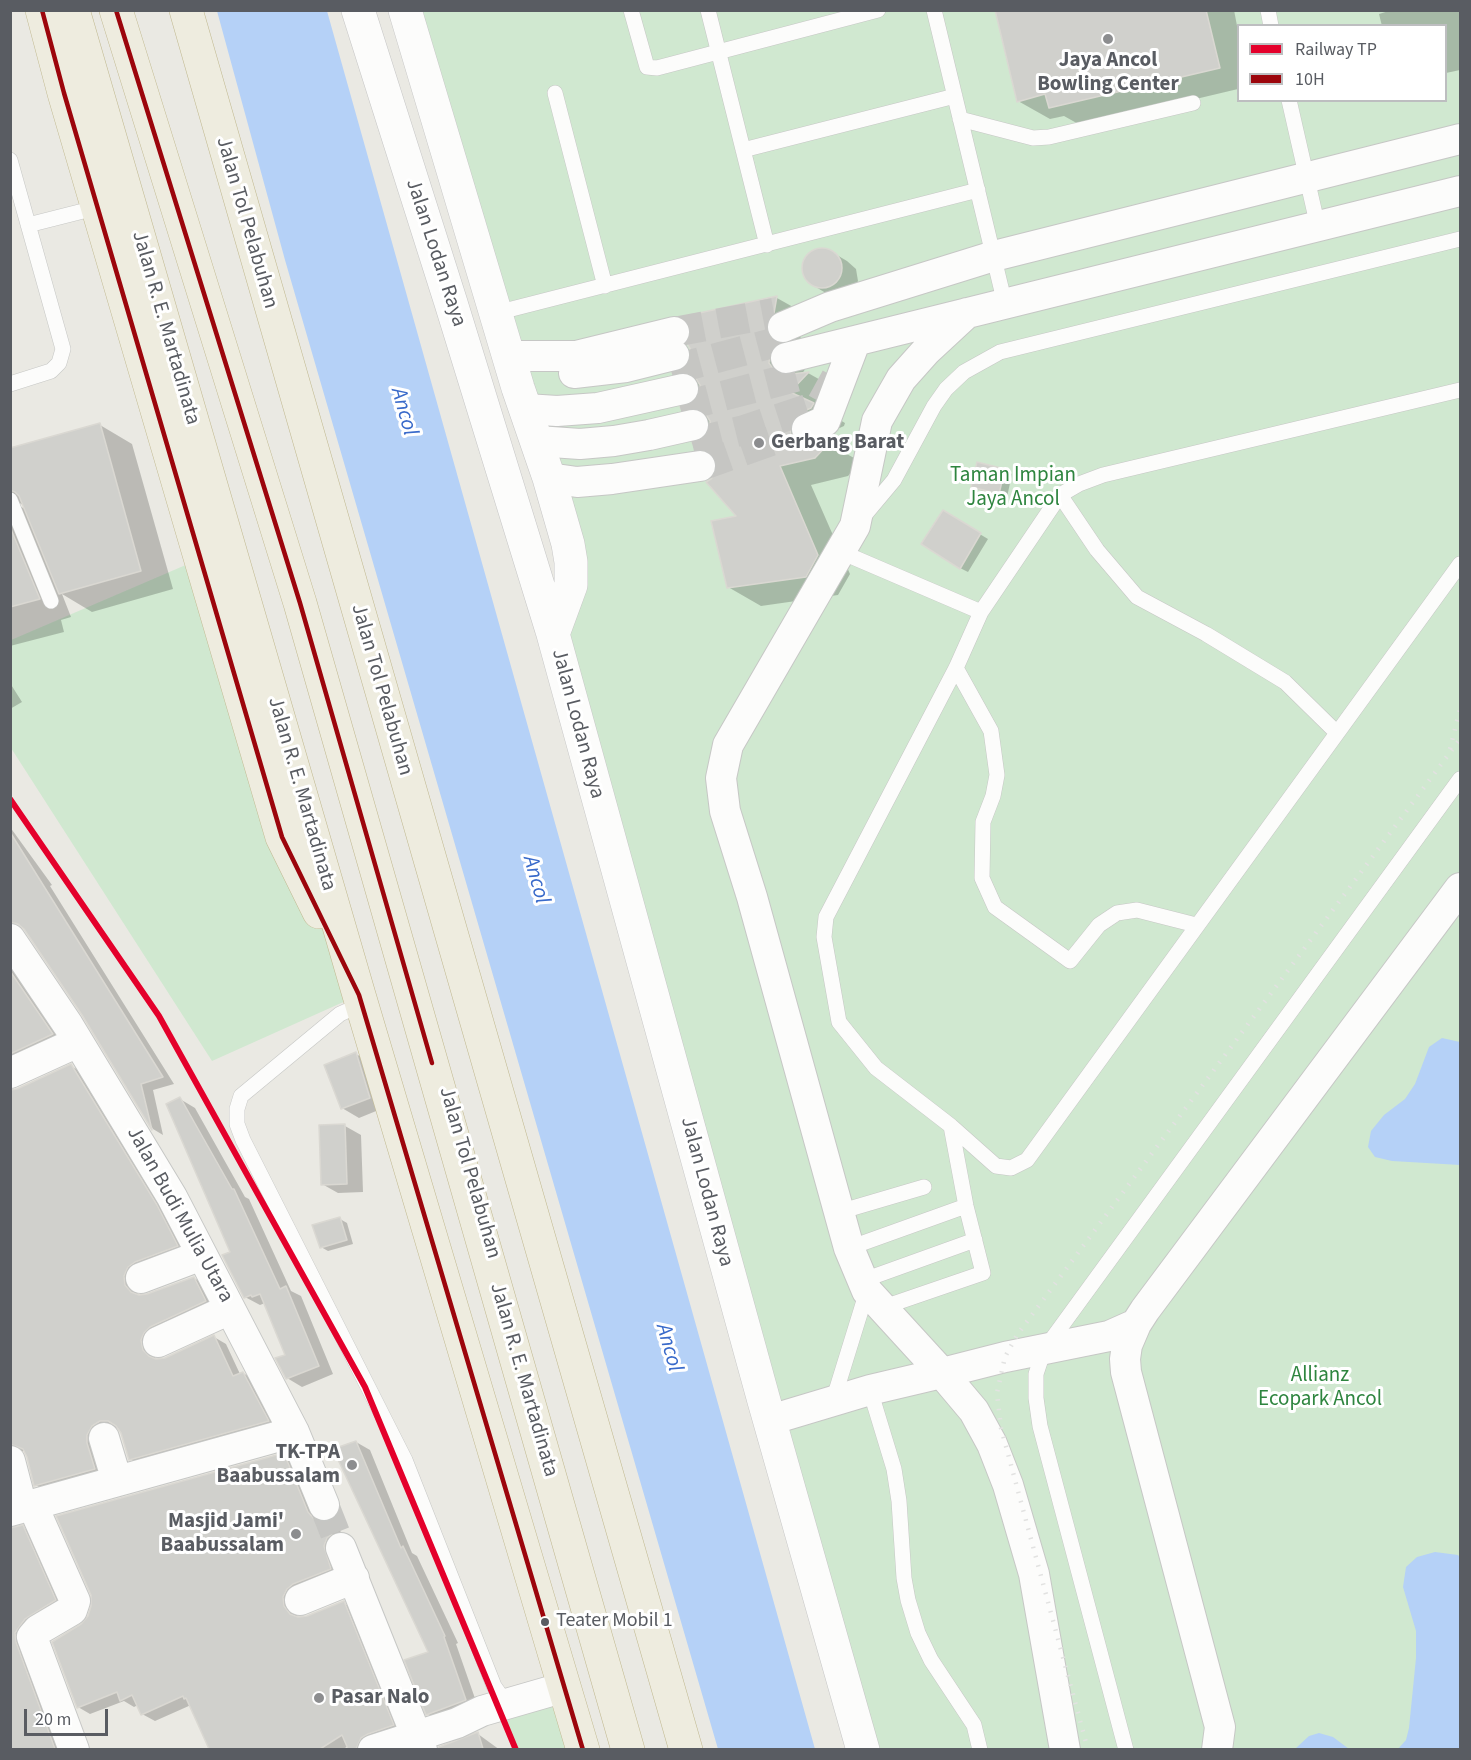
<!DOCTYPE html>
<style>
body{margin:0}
#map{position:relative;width:1471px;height:1760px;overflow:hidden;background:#eae9e3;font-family:"Source Sans 3",sans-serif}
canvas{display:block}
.frame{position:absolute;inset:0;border:12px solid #595c62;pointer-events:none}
.legend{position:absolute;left:1237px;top:24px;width:210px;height:78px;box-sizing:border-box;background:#fff;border:2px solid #bdbec0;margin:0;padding:8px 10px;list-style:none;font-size:18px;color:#595c62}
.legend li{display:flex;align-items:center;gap:12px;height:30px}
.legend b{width:30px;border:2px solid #bdbec0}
.scale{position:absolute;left:24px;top:1709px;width:84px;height:27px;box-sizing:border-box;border:3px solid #595c62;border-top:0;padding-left:8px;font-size:18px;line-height:21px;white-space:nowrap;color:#595c62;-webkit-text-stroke:4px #fff;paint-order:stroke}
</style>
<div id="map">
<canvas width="1471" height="1760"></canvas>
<div class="frame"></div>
<ul class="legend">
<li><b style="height:8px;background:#e4002b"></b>Railway TP</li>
<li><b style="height:8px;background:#9c050c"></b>10H</li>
</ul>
<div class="scale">20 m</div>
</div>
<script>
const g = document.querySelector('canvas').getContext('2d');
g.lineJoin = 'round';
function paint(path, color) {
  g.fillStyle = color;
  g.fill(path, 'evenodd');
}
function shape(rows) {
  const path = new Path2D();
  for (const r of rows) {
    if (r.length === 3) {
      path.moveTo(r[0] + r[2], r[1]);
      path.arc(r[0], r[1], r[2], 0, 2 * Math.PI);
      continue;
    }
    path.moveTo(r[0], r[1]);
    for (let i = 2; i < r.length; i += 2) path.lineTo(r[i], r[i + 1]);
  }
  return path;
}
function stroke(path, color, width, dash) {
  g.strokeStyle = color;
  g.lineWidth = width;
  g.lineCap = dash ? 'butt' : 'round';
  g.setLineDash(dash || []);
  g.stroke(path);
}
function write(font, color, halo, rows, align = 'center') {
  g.font = font + ' "Source Sans 3",sans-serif';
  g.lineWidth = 6;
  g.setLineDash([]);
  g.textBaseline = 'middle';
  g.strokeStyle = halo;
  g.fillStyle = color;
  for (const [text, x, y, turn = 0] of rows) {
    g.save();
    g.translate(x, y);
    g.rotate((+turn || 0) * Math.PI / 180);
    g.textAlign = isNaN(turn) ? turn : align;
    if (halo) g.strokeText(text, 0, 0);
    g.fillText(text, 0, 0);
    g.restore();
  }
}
const green = shape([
 [405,11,1460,11,1460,1749,864,1749,553,634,571,585],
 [1238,26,1446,26,1446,100,1238,100],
 [202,558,359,995,212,1061,11,748,11,640],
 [545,1693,574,1749,516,1749,498,1707]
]);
const water = shape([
 [217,11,327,11,815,1749,718,1749,285,260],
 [1442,1038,1460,1042,1460,1165,1392,1161,1375,1157,1368,1147,1371,1131,1384,1115,1405,1099,1415,1084,1429,1047],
 [1435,1552,1458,1555,1460,1558,1460,1749,1398,1749,1406,1740,1409,1728,1416,1658,1416,1631,1403,1587,1406,1567,1417,1557],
 [1319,1733,1333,1737,1349,1749,1295,1749,1309,1736]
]);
const shadow = shape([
 [997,10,1234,10,1238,31,1238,89,1082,126,1064,116,1050,119,1018,101],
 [1392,10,1460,10,1460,70,1446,73,1446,26,1382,26,1379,14],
 [818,250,830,251,847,261,856,269,858,281,853,291,831,296,814,286,806,278,803,266,808,255],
 [777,298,809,316,806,331,801,336,798,345,809,363,802,374,808,373,840,391,823,410,845,423,844,426,833,431,824,441,861,462,848,476,811,485,850,574,838,595,761,606,728,587,738,517,717,473,718,463,706,438,711,430,711,425,683,409,696,402,701,394,701,389,675,374,687,369,692,360,692,328,685,318],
 [100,425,132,444,173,589,92,612,62,594,71,617,61,620,64,632,10,646,10,501,25,509,25,506,10,498,10,455],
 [978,464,1005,470,1012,474,1007,497,980,490,972,486],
 [943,512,988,539,968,572,960,568],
 [10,683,22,702,10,709],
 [10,827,52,885,50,886,174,1084,153,1090,163,1135,153,1129,84,1015,31,937,10,912],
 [10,961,65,1041,10,1068],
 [356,1054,372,1063,386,1107,359,1118,342,1108],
 [71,1066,84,1073,189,1253,136,1283,137,1293,140,1296,194,1278,206,1285,218,1308,153,1347,155,1358,157,1360,165,1359,214,1337,226,1344,240,1374,243,1373,256,1381,280,1428,142,1466,130,1459,122,1432,119,1428,113,1428,107,1476,48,1493,36,1485,25,1451,19,1451,10,1456,10,1091,17,1090],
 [180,1099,195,1108,245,1197,249,1199,291,1291,301,1296,333,1374,302,1387,287,1378,287,1355,265,1303,260,1305,245,1297],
 [345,1126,361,1135,363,1192,338,1193,322,1184],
 [340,1219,347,1223,353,1244,328,1251,321,1247],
 [356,1442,370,1450,412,1553,417,1556,458,1643,456,1644,478,1707,441,1721,428,1714,430,1653],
 [284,1454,296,1462,321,1521,340,1530,344,1541,342,1576,295,1605,296,1614,299,1618,307,1617,343,1603,356,1610,405,1732,371,1750,349,1750,348,1746,342,1750,211,1750,191,1705,155,1721,142,1714,138,1705,134,1707,124,1701,90,1714,78,1707,82,1626],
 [22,1527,35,1534,67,1607,37,1626,64,1750,10,1750,10,1528],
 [478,1734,500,1750,440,1750,440,1748]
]);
const building = shape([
 [995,10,1206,10,1220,68,1049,108,1045,94,1017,102,995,10],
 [822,268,20],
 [777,296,774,313,769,317,766,326,767,334,772,340,778,343,770,353,769,363,774,370,782,375,809,372,790,392,814,403,811,408,800,413,793,419,790,428,791,435,796,443,805,446,814,445,825,440,830,442,815,458,780,466,818,555,806,577,727,588,711,521,736,516,706,482,711,479,716,472,717,463,714,456,692,443,705,437,710,430,710,421,705,413,699,409,682,410,680,407,695,401,700,394,700,385,695,377,689,373,672,373,686,368,691,359,691,350,687,343,691,336,691,328,687,321,681,317,777,296],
 [100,423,141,571,59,594,19,496,15,492,10,490,10,448,100,423],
 [977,462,1005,469,999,494,971,487,977,462],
 [943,510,981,533,960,569,921,544,943,510],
 [10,527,40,599,10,607,10,527],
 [10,832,163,1077,141,1084,152,1130,82,1015,24,929,18,924,10,922,10,832],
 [10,971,53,1034,10,1054,10,971],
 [356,1052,370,1098,341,1109,324,1065,356,1052],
 [71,1064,157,1205,178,1246,135,1262,128,1267,124,1276,125,1285,131,1292,139,1295,147,1294,194,1277,206,1301,150,1327,144,1333,141,1340,143,1350,149,1356,156,1359,165,1358,214,1335,233,1376,243,1372,269,1421,129,1460,121,1433,116,1426,108,1421,100,1421,92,1426,87,1435,87,1443,95,1469,34,1486,27,1457,23,1449,10,1444,10,1090,17,1089,71,1064],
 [180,1097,232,1189,234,1189,280,1289,286,1286,319,1366,286,1379,275,1358,285,1355,260,1294,252,1297,251,1295,244,1298,222,1255,230,1252,166,1104,180,1097],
 [345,1124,347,1184,321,1185,319,1125,345,1124],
 [340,1217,347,1240,320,1248,312,1225,340,1217],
 [356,1441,401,1548,403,1546,445,1636,444,1637,466,1700,426,1715,404,1660,428,1652,333,1449,356,1441],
 [284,1453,308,1512,314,1519,321,1522,327,1521,332,1534,327,1538,324,1546,331,1569,293,1584,287,1589,283,1597,284,1606,290,1614,298,1617,307,1616,344,1601,394,1725,368,1734,361,1738,356,1749,348,1749,342,1735,320,1749,209,1749,186,1698,184,1699,183,1696,141,1715,132,1695,120,1701,117,1692,77,1708,52,1642,81,1624,88,1616,91,1606,91,1595,56,1516,284,1453],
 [23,1525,56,1600,25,1619,15,1633,16,1642,55,1749,10,1749,10,1528,23,1525],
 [478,1732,483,1749,439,1749,439,1747,478,1732]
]);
const streetTunnel = shape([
 [674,332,774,313],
 [671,370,796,337],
 [680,407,807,374],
 [692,443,744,430,817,406,822,403,838,374],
 [700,466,771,441],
 [324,1505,341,1548]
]);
const lane = shape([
 [631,10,647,67,657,68,878,10],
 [708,10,767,245],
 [934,10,1005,304],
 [1268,10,1271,26],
 [555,93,605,286],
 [1289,100,1318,227],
 [960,119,1033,138,1049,137,1193,103],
 [743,150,955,96],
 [10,160,63,349,59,363,51,371,10,384],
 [28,225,99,207],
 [496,313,978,190],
 [1460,390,1103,475,1079,484,1060,495,981,612,956,668,826,917,824,937,839,1022,876,1068,951,1126,996,1166,1011,1168,1027,1160,1460,564],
 [1060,495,1097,550,1137,597,1206,634,1285,682,1337,733],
 [10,500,51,601],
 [863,517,894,480,934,406,946,389,964,372,1000,352,1460,239],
 [841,552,981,612],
 [956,668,991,731,997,775,993,796,983,822,982,878,995,907,1070,961,1099,925,1117,913,1137,910,1196,925],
 [362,1004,340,1014,241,1096,237,1109,237,1124,243,1140,405,1460,494,1686,501,1696,513,1702],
 [839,1212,924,1187],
 [849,1248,966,1206],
 [861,1281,975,1240],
 [881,1308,983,1273,966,1206,951,1126],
 [870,1390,894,1469,899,1501,904,1578,908,1600,918,1633,931,1660,974,1725,980,1750],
 [833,1401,867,1291],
 [1126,1750,1040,1426,1036,1398,1036,1374,1044,1350,1460,779]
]);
const street = shape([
 [967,313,926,351,901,379,877,421,855,526,728,745,721,778,725,811,752,897,849,1248,867,1291,942,1373,974,1411,992,1444,1008,1485,1034,1574,1065,1750],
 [783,327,830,307,994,256,1460,139],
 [509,356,576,356,674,332],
 [786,358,1460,191],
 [574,373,626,367,674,355],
 [526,409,557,411,598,408,683,389],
 [807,429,825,421,855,342],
 [537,441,580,444,614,441,649,435,693,425],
 [549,478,577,482,612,479,700,466],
 [10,939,68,1025,172,1197,294,1432,324,1505],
 [10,1073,78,1042],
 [141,1278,202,1255],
 [158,1342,230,1309],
 [770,1420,870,1390,942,1373,1005,1357,1109,1336,1136,1324],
 [104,1438,117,1481],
 [10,1461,22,1507],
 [32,1504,75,1601,72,1610,38,1630,32,1637,74,1750],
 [10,1511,294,1432],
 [341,1548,422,1750],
 [300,1600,354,1578],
 [373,1750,457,1723,482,1711,565,1687],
 [1217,1750,1220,1727,1126,1372,1125,1359,1127,1345,1136,1324,1145,1310,1460,888]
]);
const secondary = shape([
 [358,10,451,303,553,634,764,1401,863,1750],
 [405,10,518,388,549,478,568,544,571,562,571,585,553,634]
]);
const highway = shape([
 [42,10,64,93,282,837,319,912],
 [73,10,359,995,583,1750],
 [116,10,300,603,628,1750],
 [186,10,686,1750]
]);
const rail = shape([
 [1450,749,1460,709],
 [1088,1750,1001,1428,997,1393,1005,1357,1017,1335,1460,739]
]);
const bus1 = shape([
 [42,10,64,93,282,837,359,995,583,1750],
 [116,10,300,603,432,1063]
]);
const rail1 = shape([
 [10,799,159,1016,365,1387,516,1750]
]);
const markers = [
 [1108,39,6,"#8c8d8f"],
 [759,443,6,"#8c8d8f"],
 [352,1465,6,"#8c8d8f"],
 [296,1534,6,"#8c8d8f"],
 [545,1622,5,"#595c62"],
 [319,1698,6,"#8c8d8f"]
];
const busNames = [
 ["Teater Mobil 1",556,1622]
];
const poiNames = [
 ["Jaya Ancol",1108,61,"center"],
 ["Bowling Center",1108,85,"center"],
 ["Gerbang Barat",771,443],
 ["TK-TPA",340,1453,"right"],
 ["Baabussalam",340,1477,"right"],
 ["Masjid Jami'",284,1522,"right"],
 ["Baabussalam",284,1546,"right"],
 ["Pasar Nalo",331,1698]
];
const streetNames = [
 ["Jalan Tol Pelabuhan",246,223,74],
 ["Jalan Lodan Raya",435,253,72],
 ["Jalan R. E. Martadinata",165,328,74],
 ["Jalan Tol Pelabuhan",381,690,74],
 ["Jalan Lodan Raya",577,724,75],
 ["Jalan R. E. Martadinata",301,794,74],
 ["Jalan Tol Pelabuhan",469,1173,74],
 ["Jalan Lodan Raya",706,1192,75],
 ["Jalan Budi Mulia Utara",179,1215,61],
 ["Jalan R. E. Martadinata",523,1380,74]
];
const parkNames = [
 ["Taman Impian",1013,476],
 ["Jaya Ancol",1013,500],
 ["Allianz",1320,1376],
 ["Ecopark Ancol",1320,1400]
];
const waterNames = [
 ["Ancol",403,412,74],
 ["Ancol",535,880,74],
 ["Ancol",668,1348,74]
];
paint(green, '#d0e8d0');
paint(water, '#b5d1f7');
paint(shadow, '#0003');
paint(building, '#d0d0cc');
stroke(building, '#dad8d2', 1.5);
stroke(streetTunnel, '#c6c6c3', 30, [30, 15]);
stroke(lane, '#c6c7c5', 16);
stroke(street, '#c6c7c5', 32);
stroke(secondary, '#c6c6c6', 34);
stroke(highway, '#c1b990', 34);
stroke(lane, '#fcfcfb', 15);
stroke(street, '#fcfcfb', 30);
stroke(secondary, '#fcfcfb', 33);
stroke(highway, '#eeecdf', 33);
stroke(rail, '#e2e2e1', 4.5, [1.5, 8]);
stroke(bus1, '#9c050c', 4.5);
stroke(rail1, '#e4002b', 6);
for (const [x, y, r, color] of markers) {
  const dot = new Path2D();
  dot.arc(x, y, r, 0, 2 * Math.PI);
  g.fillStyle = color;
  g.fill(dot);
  stroke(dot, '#fff', 2);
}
write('20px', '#595c62', '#fff', busNames, 'left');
write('bold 21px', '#595c62', '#fff', poiNames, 'left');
write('21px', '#595c62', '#fff', streetNames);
write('21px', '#2e853f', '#fff', parkNames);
write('italic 22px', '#396aca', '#fff', waterNames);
</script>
